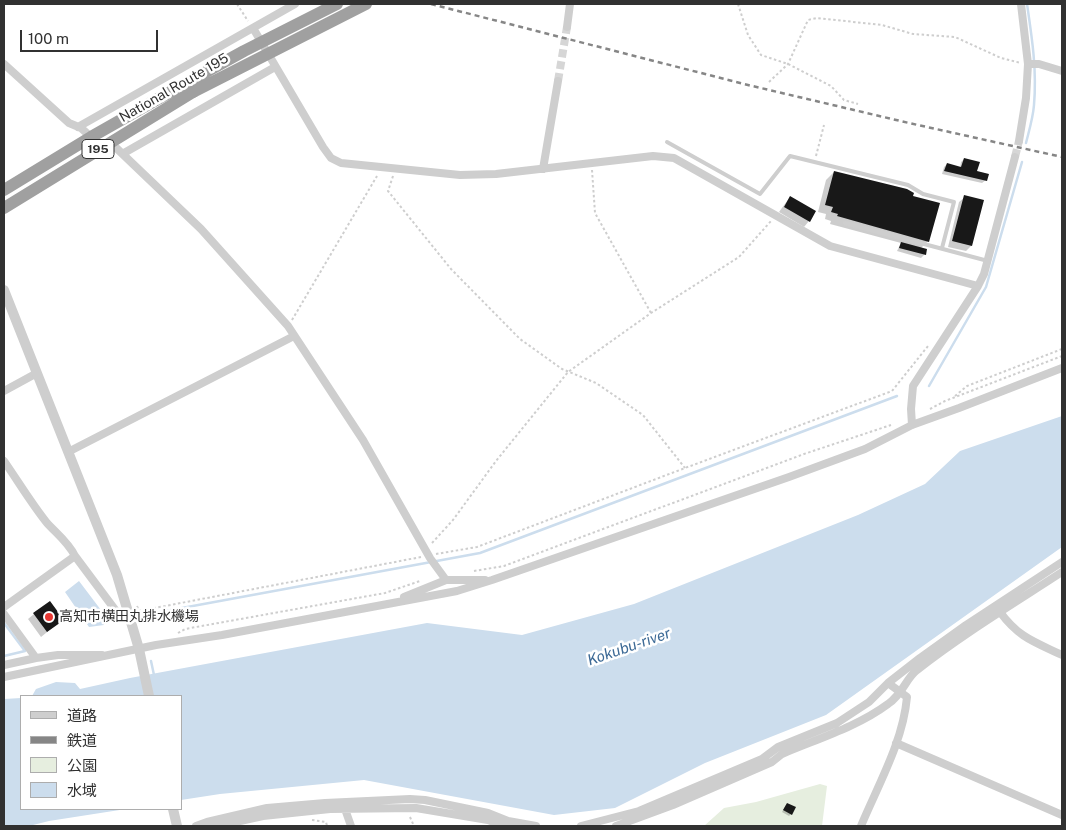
<!DOCTYPE html>
<html>
<head>
<meta charset="utf-8">
<style>
  body { margin:0 }
  #map { position:relative; width:1066px; height:830px; overflow:hidden; background:#fff; font-family:"Public Sans","Noto Sans JP",sans-serif }
  canvas { display:block }
  .frame { position:absolute; inset:0; border:5px solid #313131; pointer-events:none }
  .legend { position:absolute; left:20px; top:695px; width:162px; height:115px; box-sizing:border-box; background:#fff; border:1px solid #adadad; margin:0; padding:6px 9px; list-style:none; font-size:15px; color:#313131 }
  .legend li { display:flex; align-items:center; gap:10px; height:25px }
  .legend b { width:25px; border:1px solid #adadad }
  .scale { position:absolute; left:20px; top:30px; width:138px; height:22px; box-sizing:border-box; border:2px solid #313131; border-top:0; padding-left:6px; font-size:15px; line-height:18px; white-space:nowrap; color:#313131; -webkit-text-stroke:4px #fff; paint-order:stroke }
</style>
</head>
<body>
<div id="map">
<canvas width="1066" height="830"></canvas>
<div class="frame"></div>
<ul class="legend">
<li><b style="height:6px;background:#cecece"></b>道路</li>
<li><b style="height:6px;background:#868686"></b>鉄道</li>
<li><b style="height:14px;background:#e6eedf"></b>公園</li>
<li><b style="height:14px;background:#ccdded"></b>水域</li>
</ul>
<div class="scale">100 m</div>
</div>
<script>
const ctx = document.querySelector('canvas').getContext('2d');
ctx.lineJoin = 'round';
function fillPath(path, color) {
  ctx.fillStyle = color;
  ctx.fill(path, 'evenodd');
}
function trace(path, color, width, dash) {
  ctx.strokeStyle = color;
  ctx.lineWidth = width;
  ctx.lineCap = dash ? 'butt' : 'round';
  ctx.setLineDash(dash || []);
  ctx.stroke(path);
}
function label(font, color, halo, rows, align = 'center') {
  ctx.font = font + ' "Public Sans","Noto Sans JP",sans-serif';
  ctx.lineWidth = 5;
  ctx.setLineDash([]);
  ctx.textBaseline = 'middle';
  ctx.strokeStyle = halo;
  ctx.fillStyle = color;
  for (const [text, x, y, turn = 0] of rows) {
    ctx.save();
    ctx.translate(x, y);
    ctx.rotate((+turn || 0) * Math.PI / 180);
    ctx.textAlign = isNaN(turn) ? turn : align;
    if (halo) ctx.strokeText(text, 0, 0);
    ctx.fillText(text, 0, 0);
    ctx.restore();
  }
}
const green = new Path2D(`
  M820,784L827,786L822,826H704L724,808L756,802Z`);
const water = new Path2D(`
  M1062,416V547L826,715L705,763L615,808L554,815L364,780L220,794L181,800V696H32L36,689L56,682L75,683L80,689L130,678L427,623L522,635L634,604L858,515L925,484L960,451Z
  M79,581L104,614V625L89,627L65,592Z
  M21,698V809H126L49,821L29,826H4V699Z`);
const shadow = new Path2D(`
  M964,159L976,172L986,180L982,183L942,174L944,167L947,164L960,168L961,162Z
  M834,172L911,197L928,241L921,248L925,254L921,258L897,251L901,243L830,224L831,221L825,219L826,214L818,212L826,180Z
  M790,197L809,221L804,227L779,212Z
  M965,197L971,246L966,251L948,247L959,202Z
  M34,614L62,620L41,637L28,619Z
  M786,805L791,814L789,816L782,812Z`);
const stream = new Path2D(`
  M1026,143C1029,131 1033,118 1034,105C1037,70 1032,38 1027,4
  M929,386L986,287L1022,162
  M144,615L480,553L897,396
  M4,623L25,651L4,656
  M151,661L154,675`);
const building = new Path2D(`
  M964,158L980,162L977,171L989,174L987,181L944,171L947,163L961,167Z
  M834,171L907,189L914,193L913,196L940,203L929,242L837,216L838,214L831,212L833,207L825,205Z
  M964,195L984,200L972,246L952,241Z
  M790,196L816,211L810,222L784,207Z
  M901,242L927,249L926,255L899,248Z
  M50,601L64,620L47,632L33,613Z
  M787,803L796,807L792,815L783,810Z`);
const minorTunnel = new Path2D(`
  M558,81L567,27
  M1015,157L1019,141`);
const path = new Path2D(`
  M237,4L248,21
  M738,4L748,35L761,55L788,64L831,86L844,100L858,104
  M769,82L788,64L808,20L817,18L882,25L913,34L955,37L1001,58L1021,63
  M816,156L824,125
  M592,170L595,213L651,313
  M393,176L388,191L451,269L520,339L562,369L596,383L643,415L685,468
  M292,320L377,176
  M955,396L967,386L1062,349
  M930,409L945,401L1062,356
  M432,543L453,520L496,461L568,372L651,313L739,257L771,221
  M436,554L477,547L685,468L892,391L928,346
  M474,571L504,566L804,454L891,425
  M137,606L139,611L421,557
  M178,633L185,629L385,593L420,581
  M410,817L414,826
  M312,820L326,822L327,826`);
const service = new Path2D(`
  M667,142L760,194L790,156L908,185L923,194L954,202L942,248
  M845,223L988,261`);
const minor = new Path2D(`
  M567,27L570,4
  M253,28L323,147L331,158L341,163L460,175L496,174L653,156L674,158L830,246L978,286
  M4,64L69,123L81,128L91,137
  M1028,64H1039L1062,71
  M78,127L295,4
  M1019,141L1026,98L1028,64L1021,4
  M110,142L201,229L288,326L363,440L430,558L446,580L404,597
  M124,153L275,67
  M543,169L558,81
  M4,391L37,373
  M912,425L911,409L913,386L978,286L984,274L1015,157
  M68,452L294,336
  M4,461C18,481 31,503 47,523C57,534 68,542 75,556
  M446,580H485
  M4,607L75,556L119,615L132,623
  M1000,612C1019,638 1035,642 1062,655
  M4,614L36,658L4,665
  M36,658L58,655H102
  M4,677L156,645L222,635L457,591L492,580L789,477L865,449L912,425L959,408L1062,368
  M896,743L1062,815
  M345,809L351,826
  M196,826L207,822L267,808L325,803L410,799L425,800L488,813L508,821L536,826
  M217,826L263,816L330,809L416,808L488,820L504,826
  M581,826L639,811L762,759L778,747L837,723L869,702L888,683L920,658L966,625L1062,562
  M616,826L673,805L772,762L782,754C817,739 857,727 888,704C903,694 906,678 917,670C963,634 1013,604 1062,572
  M861,826C878,785 903,742 907,697L888,683`);
const tertiary = new Path2D(`
  M4,290L117,575L139,649L149,696
  M173,809L177,826`);
const trunk = new Path2D(`
  M4,190L91,137L186,83
  M4,208L193,92`);
const rail = new Path2D(`
  M431,4L748,85L909,123L1062,157`);
const trunkBridge = new Path2D(`
  M186,83L244,51L337,4
  M193,92L366,4`);
const markers = [
  [49,617,5,"#e83833"]
];
const shields = [
  [98,149,32]
];
const shieldNames = [
  ["195",98,149]
];
const streetNames = [
  ["National Route 195",174,88,-30]
];
const poiNames = [
  ["高知市横田丸排水機場",59,617]
];
const waterNames = [
  ["Kokubu-river",629,647,-19]
];
fillPath(green, '#e6eedf');
fillPath(water, '#ccdded');
fillPath(shadow, '#0003');
trace(stream, '#ccdded', 2.5);
fillPath(building, '#181818');
trace(minorTunnel, '#d6d6d6', 8, [8, 4]);
trace(path, '#cecece', 2, [2.5, 2.5]);
trace(service, '#cecece', 4);
trace(minor, '#cecece', 8);
trace(tertiary, '#cecece', 10);
trace(trunk, '#a0a0a0', 12);
trace(rail, '#868686', 2.5, [5, 4]);
trace(trunkBridge, '#a0a0a0', 12);
for (const [x, y, r, color] of markers) {
  const dot = new Path2D();
  dot.arc(x, y, r, 0, 2 * Math.PI);
  ctx.fillStyle = color;
  ctx.fill(dot);
  trace(dot, '#fff', 2);
}
for (const [x, y, w] of shields) {
  const box = new Path2D();
  box.roundRect(x - w / 2, y - 9.5, w, 19, 4);
  ctx.fillStyle = '#fff';
  ctx.fill(box);
  trace(box, '#313131', 1);
}
label('bold 12px', '#313131', null, shieldNames);
label('14px', '#313131', '#fff', streetNames);
label('14px', '#313131', '#fff', poiNames, 'left');
label('italic 15px', '#3d6a96', '#fff', waterNames);
</script>
</body>
</html>
